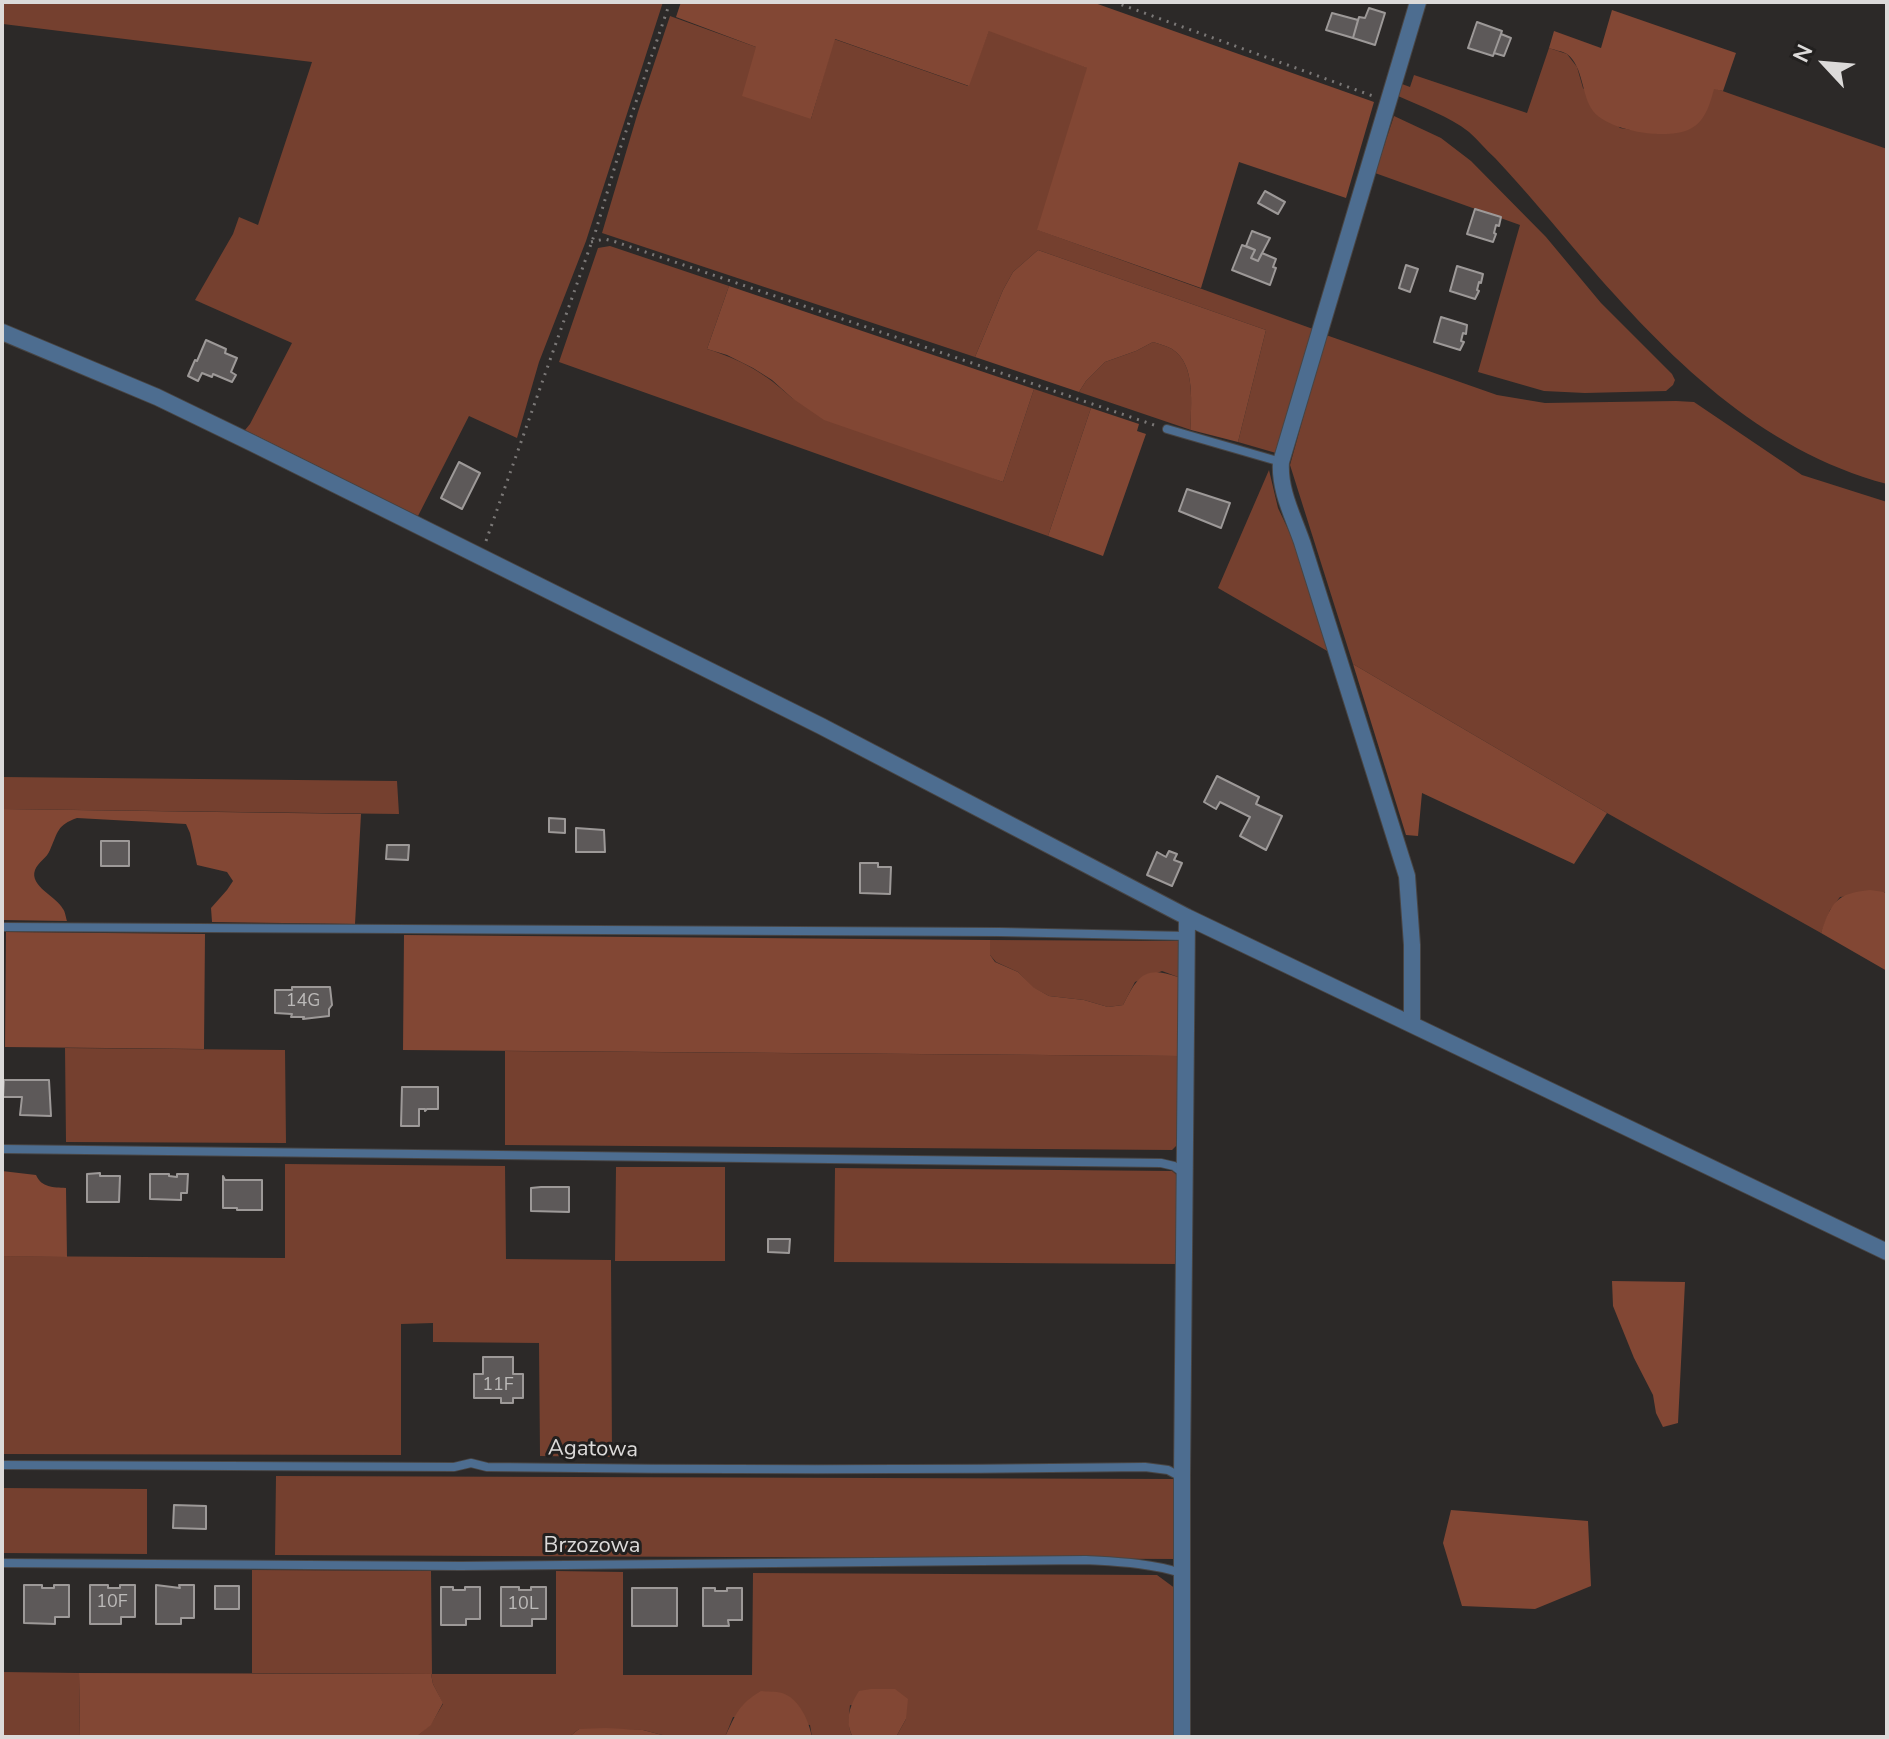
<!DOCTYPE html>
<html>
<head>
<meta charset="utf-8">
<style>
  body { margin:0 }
  #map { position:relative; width:1889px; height:1739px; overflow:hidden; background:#2c2928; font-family:"Nunito Sans",sans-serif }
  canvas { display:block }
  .frame { position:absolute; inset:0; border:4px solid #dcdad9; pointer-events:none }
  .north { position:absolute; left:1785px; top:24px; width:80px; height:80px; -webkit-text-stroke:6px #22201f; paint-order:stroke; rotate:296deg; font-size:22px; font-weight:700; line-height:32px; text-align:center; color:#dcdad9 }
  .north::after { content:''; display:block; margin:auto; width:28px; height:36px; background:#dcdad9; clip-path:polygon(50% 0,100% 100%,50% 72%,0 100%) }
</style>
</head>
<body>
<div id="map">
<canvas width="1889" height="1739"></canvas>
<div class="frame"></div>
<div class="north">N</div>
</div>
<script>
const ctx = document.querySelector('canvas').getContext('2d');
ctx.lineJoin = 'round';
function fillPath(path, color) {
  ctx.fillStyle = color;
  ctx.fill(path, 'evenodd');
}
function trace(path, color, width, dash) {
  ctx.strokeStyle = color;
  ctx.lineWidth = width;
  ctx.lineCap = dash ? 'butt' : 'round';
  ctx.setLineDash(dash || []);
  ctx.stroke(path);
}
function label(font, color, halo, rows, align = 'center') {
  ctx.font = font + ' "Nunito Sans",sans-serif';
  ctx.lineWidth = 6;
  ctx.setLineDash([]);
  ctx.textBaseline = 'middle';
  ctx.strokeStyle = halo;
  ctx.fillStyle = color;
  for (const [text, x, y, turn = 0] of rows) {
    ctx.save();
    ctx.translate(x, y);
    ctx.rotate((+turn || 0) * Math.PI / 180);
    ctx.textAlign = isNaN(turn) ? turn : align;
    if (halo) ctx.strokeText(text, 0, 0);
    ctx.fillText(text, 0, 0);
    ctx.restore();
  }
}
const green = new Path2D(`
  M2,2H663L586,241L539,362L517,438L469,416L418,516L245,430L250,424L292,343L195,300L233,234L239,217L258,225L312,62L3,24Z
  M670,16L756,47L811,119L834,39L968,86L989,30L1088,68L1038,230L1313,329L1276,453L1238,442L1266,330L1038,250L1013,272L1003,290L975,357L602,233L638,112Z
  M1549,48L1567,54L1577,67L1583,88L1620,128L1660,134L1714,88L1887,149V484C1759,450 1667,356 1583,259C1554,225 1526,191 1495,158C1486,150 1478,140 1469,132C1449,116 1422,107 1398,96L1402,84L1410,87L1414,75L1527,113Z
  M1394,116L1441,138L1471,161L1546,237L1601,303L1672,374L1675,380L1673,385L1666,391L1585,393L1544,391L1478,372L1520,225L1375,173Z
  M610,246L729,286L707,349C742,360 765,373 792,398L1003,482L1034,389L1091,408L1048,536L559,362L598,248Z
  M1326,335L1497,395L1545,403L1676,401L1694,402L1802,475L1887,502V895L1884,892L1840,897L1830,910L1821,933L1607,813L1353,664L1290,465Z
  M1153,342C1159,344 1167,346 1172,349C1197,365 1190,405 1191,430L1079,392L1086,381L1105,362L1136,351Z
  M1269,470L1278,508L1297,548L1329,652L1218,588Z
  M2,777L397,781L399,814L2,809Z
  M990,940L1178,941V977L1162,971L1135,982L1123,1005L1108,1007L1084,1000L1049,996L1032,987L1018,972L996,962L990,955Z
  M65,1048L285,1050L286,1143L66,1142Z
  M505,1051L1178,1056V1144L1172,1150L505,1145Z
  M285,1164L505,1166L506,1259L611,1260L612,1457L540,1456L539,1343L433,1342V1323L401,1324V1455L2,1454V1256L285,1258Z
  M616,1167H725V1261H615Z
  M835,1168L1172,1171L1178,1176L1177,1264L834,1262Z
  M276,1476L1175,1479V1559L275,1555Z
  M2,1488L147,1489V1554L2,1553Z
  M252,1570L431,1571L432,1674H556V1571L623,1572V1675H752L753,1573L1157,1575L1176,1589L1175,1737H896L906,1719L850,1705C849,1715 847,1728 853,1737H812L810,1725L733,1717L725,1737H670L643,1730L579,1729L569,1737H416L431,1724L443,1704L433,1684L431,1674L252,1673Z
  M2,1672L79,1673L80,1737H2Z`);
const forest = new Path2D(`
  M681,2H1092L1374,102L1346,198L1239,162L1201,288L1037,230L1087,68L989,31L969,86L835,39L811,119L742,96L756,47L676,17Z
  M1612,10L1736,53L1723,91L1714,89C1710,104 1705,123 1688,130C1665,140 1609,131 1593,111C1581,95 1584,67 1567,54C1562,51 1554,50 1549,48L1554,31L1601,48Z
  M1038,250L1266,330L1238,442L1191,430C1190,405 1197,365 1172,349C1167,346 1159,344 1153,342L1136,351L1105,362L1086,381L1079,392L975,357L1003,290L1013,272Z
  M729,286L1034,389L1003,482L824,420L792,398L772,380L753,368L727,355L707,349Z
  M1091,408L1139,424L1137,431L1146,434L1103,556L1048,536Z
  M1353,664L1607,813L1574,864L1422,793L1418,836L1406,835Z
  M2,809L361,814L355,924L212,922L211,908L227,890L233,881L227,872L197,865L190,833L186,824L77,818C57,825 58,832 50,850C47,858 38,862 35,870C29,886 57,897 63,909C65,911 66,918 67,921L2,920Z
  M1870,890L1884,892L1887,895V971L1821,933C1831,902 1837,893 1870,890Z
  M6,932L205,934L204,1049L5,1047Z
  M404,935L990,940V955L995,962L1018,972L1033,987L1049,996L1084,1000L1108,1007L1123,1005C1138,976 1144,965 1178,977V1056L403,1050Z
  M2,1171L36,1175C42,1188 53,1187 66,1188L67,1257L2,1256Z
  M1612,1281L1685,1282L1678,1423L1663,1427L1656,1413L1653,1395L1634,1358L1613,1306Z
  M1451,1510L1588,1521L1591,1586L1535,1609L1462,1606L1443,1543Z
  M79,1673L431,1674L433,1684L443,1703L431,1725L416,1737H80Z
  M871,1689H895L908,1699L906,1719L896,1737H853C844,1721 850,1705 859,1691Z
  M761,1691C767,1692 776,1691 782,1693C799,1698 809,1721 812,1737H725C736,1714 738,1705 761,1691Z
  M606,1728L643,1730L670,1737H569L579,1729Z`);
const building = new Path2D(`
  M1369,8L1385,13L1375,45L1353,38L1359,17L1365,18Z
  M1332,13L1358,20L1353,38L1326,30Z
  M1477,22L1502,31L1493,56L1468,48Z
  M1501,34L1511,38L1504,56L1494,53Z
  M1265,191L1285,202L1278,214L1258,203Z
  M1475,209L1501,217L1499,226L1496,225L1494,233L1496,234L1493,242L1467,234Z
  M1252,231L1270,238L1258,261L1251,258L1255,250L1246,246Z
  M1242,245L1255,250L1251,258L1258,261L1262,253L1276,259L1273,267L1276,268L1270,285L1232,270Z
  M1406,265L1418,269L1410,292L1399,288Z
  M1457,266L1483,274L1481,283L1479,282L1477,290L1479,291L1475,299L1450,291Z
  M1441,317L1467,325L1466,334L1463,333L1461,341L1464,342L1460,350L1434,342Z
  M206,340L226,349L225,353L237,358L231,372L236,375L232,382L213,374L212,377L202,373L198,381L188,376L195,360L197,361Z
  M459,462L480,473L462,509L441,498Z
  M1187,489L1230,503L1221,528L1179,511Z
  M1217,776L1259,797L1256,804L1282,816L1266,850L1240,836L1250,817L1220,802L1216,809L1204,802Z
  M549,818L565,819V833L549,832Z
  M576,828L604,830L605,852H576Z
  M101,841H129V866H101Z
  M387,845H409L408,860L386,859Z
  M1169,851L1177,854L1174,860L1182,863L1172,886L1147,875L1157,852L1166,857Z
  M860,863H878V867H891L890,894L860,893Z
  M292,987H330L332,1005L329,1009V1016L303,1019L304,1017H291L292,1014L275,1013V990H292Z
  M4,1080H49L51,1116L20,1115L22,1097H3Z
  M402,1087H438V1109H427L425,1111V1109H419V1126H401Z
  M100,1173V1176H120L119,1202H87V1174Z
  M150,1174H169V1176L177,1177V1174H188L187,1193H181V1200L150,1199Z
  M223,1176L225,1180H262V1210H237V1208H223Z
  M541,1187H569V1212L531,1211V1188Z
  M768,1239H790L789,1253L768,1252Z
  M483,1357H513V1374H523V1398H513V1403H501V1398H474V1374H483Z
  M174,1505L206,1506V1529L173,1528Z
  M24,1585H42V1588H54V1585H69V1617H55V1624L24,1623Z
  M90,1585H108V1588H120V1585H135V1617H121V1624H90Z
  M156,1585L180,1588L179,1585H194V1618H181V1624H156Z
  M215,1586H239V1609H215Z
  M441,1587H453V1590H465V1587H480V1619H466V1625H441Z
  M501,1587H519V1590H531V1587H546V1619H532V1626H501Z
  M632,1588H677V1626H632Z
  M703,1588H715V1591H727V1588H742V1620H728L729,1626H703Z`);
const path = new Path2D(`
  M1114,2L1373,96
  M591,242L605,239L616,242L1157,426
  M486,541L596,230L621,146L670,2`);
const lane = new Path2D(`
  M1167,429L1281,462
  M2,927L1000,932L1186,936
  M2,1149L1161,1163L1174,1166L1183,1173
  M2,1465L454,1467L471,1463L487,1467C707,1470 926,1470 1145,1467L1168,1470L1181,1477
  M2,1563L461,1566L1086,1560C1118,1562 1150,1563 1181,1573`);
const street = new Path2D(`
  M2,332L157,397L252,443L821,726L1187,917L1887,1252
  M1412,1024V945L1407,876L1302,542C1293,516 1279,490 1281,462L1418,2
  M1182,1737V1477L1187,917`);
const numberNames = [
  ["14G",303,1002],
  ["11F",498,1386],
  ["10F",112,1603],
  ["10L",523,1605]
];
const streetNames = [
  ["Agatowa",593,1450,1],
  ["Brzozowa",592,1547]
];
fillPath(green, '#75402f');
fillPath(forest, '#824734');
fillPath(building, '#5d5959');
trace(building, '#9d9998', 2);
trace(lane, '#484544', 10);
trace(street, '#484544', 18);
trace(path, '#7b7877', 3, [2, 6]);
trace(lane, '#4d6d90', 8);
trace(street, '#4d6d90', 16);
label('18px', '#bcbab9', null, numberNames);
label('22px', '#dcdad9', '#22201f', streetNames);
</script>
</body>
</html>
